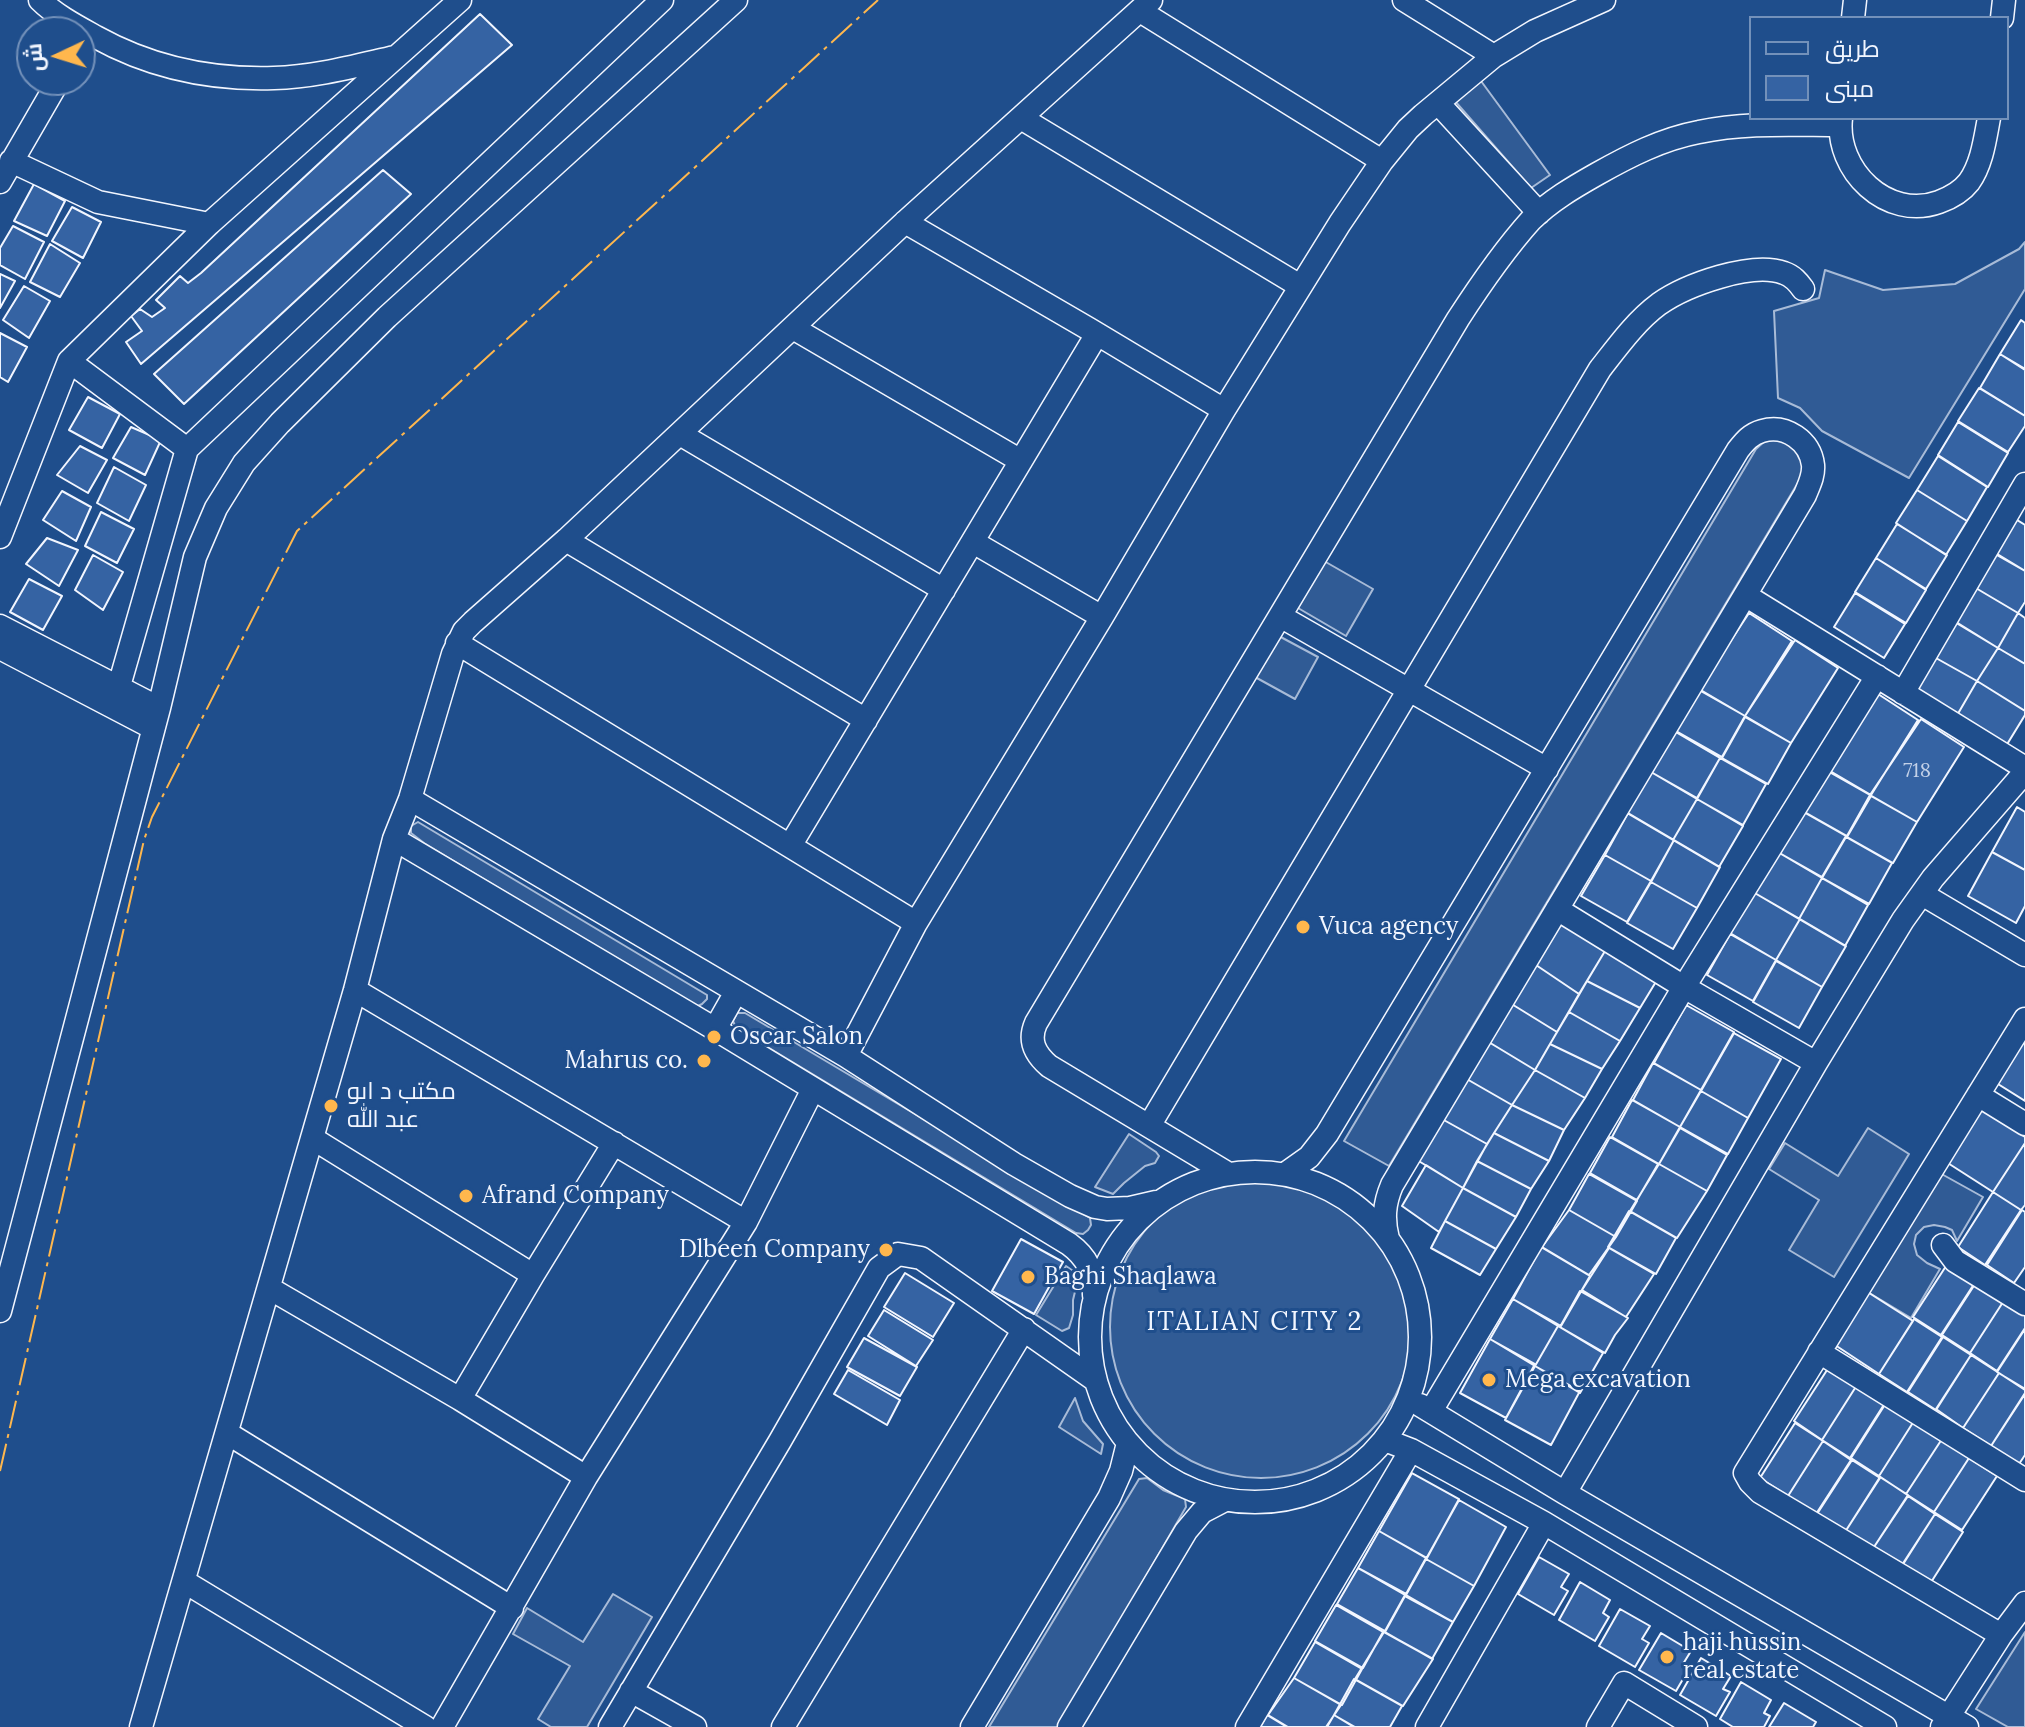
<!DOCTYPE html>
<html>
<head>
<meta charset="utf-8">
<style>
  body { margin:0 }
  #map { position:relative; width:2025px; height:1727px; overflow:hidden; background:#1f4e8c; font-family:Lora,Cairo,serif }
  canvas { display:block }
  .legend { position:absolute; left:1749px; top:16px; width:260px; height:104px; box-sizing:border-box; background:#1f4e8c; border:2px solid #7391ba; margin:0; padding:10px 14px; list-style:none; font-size:24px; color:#f2f6ff }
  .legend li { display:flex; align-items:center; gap:16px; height:40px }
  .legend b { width:40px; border:2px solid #7391ba }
  .north { position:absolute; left:16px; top:16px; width:80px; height:80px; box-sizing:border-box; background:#1f4e8c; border:2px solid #7391ba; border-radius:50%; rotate:266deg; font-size:22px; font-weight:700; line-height:32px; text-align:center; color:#f2f6ff }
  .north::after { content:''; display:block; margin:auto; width:28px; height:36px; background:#ffb74d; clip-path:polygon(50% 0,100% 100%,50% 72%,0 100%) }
</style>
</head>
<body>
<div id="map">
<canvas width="2025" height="1727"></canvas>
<ul class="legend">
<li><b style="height:10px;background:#1f4e8c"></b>طريق</li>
<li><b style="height:22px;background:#3563a3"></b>مبنى</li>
</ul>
<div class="north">ش</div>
</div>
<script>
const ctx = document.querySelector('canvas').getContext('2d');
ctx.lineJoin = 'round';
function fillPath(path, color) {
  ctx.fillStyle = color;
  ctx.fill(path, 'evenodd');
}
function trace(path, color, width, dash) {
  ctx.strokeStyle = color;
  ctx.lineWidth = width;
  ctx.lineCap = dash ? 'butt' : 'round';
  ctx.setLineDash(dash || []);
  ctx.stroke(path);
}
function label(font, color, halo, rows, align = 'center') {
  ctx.font = font + ' Lora,Cairo,serif';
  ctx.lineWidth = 6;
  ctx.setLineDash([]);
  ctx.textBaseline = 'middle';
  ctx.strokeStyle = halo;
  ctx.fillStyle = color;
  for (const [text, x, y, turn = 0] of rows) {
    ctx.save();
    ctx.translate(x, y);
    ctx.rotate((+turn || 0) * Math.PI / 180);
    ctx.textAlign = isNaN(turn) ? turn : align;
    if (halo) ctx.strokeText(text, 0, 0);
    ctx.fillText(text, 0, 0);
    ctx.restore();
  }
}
const built = new Path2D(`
  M1481,81L1550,175L1531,188L1454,100Z
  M2025,242V289L1909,478L1822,431L1800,408L1778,398L1774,311L1819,298L1825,270L1883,290L1955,284L2019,249Z
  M1780,439L1795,444L1805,471L1389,1166L1344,1141L1756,449L1766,440Z
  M1324,561L1373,589L1346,636L1298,608Z
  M1277,635L1318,657L1295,699L1255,677Z
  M418,822L707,995V999L702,1004L696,1007L424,843L411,833V826Z
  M737,1013H745L1090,1218L1091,1225L1088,1230L1083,1234L1076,1233L736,1028L733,1021Z
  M1868,1128L1909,1154L1834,1277L1789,1250L1819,1200L1769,1169L1785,1143L1838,1176Z
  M1129,1134L1156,1152L1159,1156L1155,1163L1145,1166L1124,1183L1113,1194L1095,1187Z
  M1938,1172L1983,1197L1957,1241L1952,1230L1945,1227L1934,1225L1924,1227L1916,1235L1914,1244L1917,1255L1927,1263L1940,1269L1911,1318L1866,1291Z
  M1110 1327a151 151 0 1 1 302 0a151 151 0 1 1-302 0Z
  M1066,1266L1079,1275L1073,1300V1315L1069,1328L1062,1331L1036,1315Z
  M1075,1398L1083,1421L1103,1444L1101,1454L1059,1427Z
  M1147,1478L1163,1490L1185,1499L1186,1507L1059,1727H989L1139,1479Z
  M613,1594L652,1617L587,1727H551L538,1719L570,1666L513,1634L527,1608L583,1642Z
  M2025,1632V1727H2008L1976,1709Z`);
const building = new Path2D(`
  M480,14L512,45L141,364L126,342L142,331L131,316L140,309L152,317L165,308L156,300L180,276L188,283L201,273Z
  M383,170L411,194L184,404L154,374Z
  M34,184L65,201L47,236L14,221Z
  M72,207L101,222L83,258L52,241Z
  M13,226L44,242L25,279L0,265V248Z
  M50,244L80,263L60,297L30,282Z
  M0,274L15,281L0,308Z
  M24,286L50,301L29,338L3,320Z
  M2021,320L2025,323V369L2000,354Z
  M0,333L27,347L8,382L0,377Z
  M2000,354L2025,370V416L1980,388Z
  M1979,388L2025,416V426L2008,452L1958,421Z
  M88,397L120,414L102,448L69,430Z
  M1958,422L2008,453L1988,487L1938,455Z
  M131,427L161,440L145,475L113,458Z
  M80,446L107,460L88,493L57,475Z
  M1938,456L1987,487L1967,521L1917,490Z
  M114,467L146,485L129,521L97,503Z
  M1917,490L1967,521L1946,555L1896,523Z
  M62,491L91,507L76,541L43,520Z
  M101,512L134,529L117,563L85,546Z
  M2009,515L2025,525V571L1989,549Z
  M1897,524L1947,555L1926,589L1876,558Z
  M47,538L78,550L59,586L26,564Z
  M1988,550L2025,571V602L2018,613L1969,584Z
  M93,555L123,572L103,610L75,590Z
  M1876,558L1926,590L1906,623L1855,592Z
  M29,579L62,596L43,630L10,612Z
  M1969,584L2018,613L1998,648L1948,617Z
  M1855,593L1905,624L1884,658L1834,627Z
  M1749,613L1792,641L1745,716L1699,689Z
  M2018,613L2025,618V664L1998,648Z
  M1948,618L1998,648L1977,681L1927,653Z
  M1795,640L1838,668L1791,743L1745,716Z
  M1998,648L2025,664V711L1977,681Z
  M1927,653L1977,681L1956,717L1908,686Z
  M1977,681L2025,711V715L2006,746L1956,717Z
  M1699,690L1745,716L1722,757L1676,731Z
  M1875,692L1918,720L1871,795L1825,768Z
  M1745,717L1791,743L1768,784L1722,758Z
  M1921,719L1964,747L1917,822L1870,795Z
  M1674,731L1720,758L1697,798L1651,772Z
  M1720,758L1766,784L1743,825L1697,799Z
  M1824,769L1870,795L1847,836L1801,810Z
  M1651,772L1697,799L1673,840L1627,813Z
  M1871,796L1917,822L1893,863L1847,837Z
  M1697,799L1743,826L1719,867L1673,840Z
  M2017,807L2025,812V870L1992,852Z
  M1800,810L1846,836L1822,877L1776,851Z
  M1628,813L1674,840L1651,881L1605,855Z
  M1846,837L1892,863L1869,904L1822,878Z
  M1674,840L1720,867L1697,908L1651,882Z
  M1776,851L1822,878L1799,919L1753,892Z
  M1992,852L2025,870V906L2016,923L1968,896Z
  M1605,855L1651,881L1627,922L1581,896Z
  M1822,878L1868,905L1845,946L1799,919Z
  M1651,882L1697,908L1673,949L1627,923Z
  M1753,892L1800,919L1776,960L1730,933Z
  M1800,919L1846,946L1822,987L1776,960Z
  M1557,921L1605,951L1579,994L1533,963Z
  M1730,934L1776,960L1753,1001L1707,975Z
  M1605,951L1657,980L1640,1008L1587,981Z
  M1776,961L1822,987L1799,1028L1753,1002Z
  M1533,963L1579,994L1557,1032L1510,1003Z
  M1587,981L1640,1008L1620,1041L1569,1012Z
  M1510,1003L1557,1032L1535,1070L1487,1041Z
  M1686,1005L1734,1032L1701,1090L1654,1063Z
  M1569,1012L1620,1041L1602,1069L1550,1044Z
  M1734,1033L1781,1059L1748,1118L1701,1091Z
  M2017,1037L2025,1042V1101L1990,1079Z
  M1487,1041L1535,1070L1512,1105L1465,1078Z
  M1550,1044L1602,1069L1585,1098L1535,1070Z
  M1653,1063L1701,1090L1680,1127L1633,1100Z
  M1535,1070L1585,1098L1564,1130L1512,1105Z
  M1465,1078L1512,1105L1487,1144L1442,1119Z
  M1701,1091L1748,1118L1728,1154L1680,1127Z
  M1632,1100L1680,1127L1659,1164L1612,1137Z
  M1975,1104L2025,1137V1143L1993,1192L1940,1158Z
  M1512,1105L1564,1130L1549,1161L1494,1133Z
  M1442,1119L1487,1144L1463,1188L1417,1160Z
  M1680,1128L1727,1155L1707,1191L1659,1164Z
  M1494,1133L1549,1161L1531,1189L1477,1161Z
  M1610,1137L1658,1164L1637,1200L1590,1173Z
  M2025,1143V1205L2021,1210L1993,1192Z
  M1477,1161L1531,1189L1516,1217L1463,1188Z
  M1659,1164L1707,1191L1677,1238L1630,1211Z
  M1426,1165L1463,1188L1439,1232L1402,1206Z
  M1589,1174L1637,1201L1616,1237L1569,1210Z
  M1463,1188L1516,1217L1496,1249L1445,1221Z
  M1993,1192L2021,1210L1985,1265L1958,1247Z
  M1569,1210L1616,1237L1589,1275L1542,1247Z
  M2022,1210L2025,1212V1267L2014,1283L1987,1265Z
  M1629,1211L1676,1238L1656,1274L1608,1247Z
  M1445,1221L1496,1249L1480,1275L1431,1248Z
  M1021,1239L1063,1262L1034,1314L992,1291Z
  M1541,1247L1590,1276L1561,1326L1513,1299Z
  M1609,1248L1654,1274L1626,1317L1582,1290Z
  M1948,1263L1976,1281L1941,1335L1913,1317Z
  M905,1273L954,1303L933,1337L884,1307Z
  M1977,1281L2005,1299L1970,1353L1942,1335Z
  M1580,1291L1628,1318L1615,1335L1605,1353L1560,1327Z
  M1866,1291L1913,1321L1879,1374L1832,1343Z
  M1513,1299L1558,1326L1535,1366L1490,1339Z
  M2005,1299L2025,1312V1328L1997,1371L1970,1353Z
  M884,1310L933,1340L916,1366L868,1336Z
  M1914,1319L1942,1337L1907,1392L1879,1374Z
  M1558,1326L1603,1353L1580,1393L1535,1366Z
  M2025,1329V1389L1997,1372Z
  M1943,1337L1971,1355L1936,1410L1908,1392Z
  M864,1338L917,1367L900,1396L847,1367Z
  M1490,1339L1535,1364L1506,1418L1460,1393Z
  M1971,1355L1999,1373L1963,1428L1936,1409Z
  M1535,1366L1580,1391L1551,1445L1505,1420Z
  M1829,1367L1857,1385L1822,1440L1794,1421Z
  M848,1370L900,1400L887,1425L834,1394Z
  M1999,1373L2025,1390V1393L1991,1446L1963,1428Z
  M1857,1385L1885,1403L1850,1458L1822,1440Z
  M2025,1394V1455L2019,1464L1991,1446Z
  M1886,1403L1914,1421L1879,1476L1851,1458Z
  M1914,1421L1942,1439L1906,1494L1879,1476Z
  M1795,1423L1823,1441L1788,1496L1760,1478Z
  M1942,1439L1969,1458L1934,1512L1906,1494Z
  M1823,1441L1851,1460L1816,1514L1788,1496Z
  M1969,1458L1997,1476L1962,1530L1934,1512Z
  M1852,1460L1880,1478L1845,1532L1817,1514Z
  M1412,1473L1459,1499L1427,1558L1379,1531Z
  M1880,1477L1908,1495L1872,1550L1845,1532Z
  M1908,1496L1935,1514L1900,1568L1872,1550Z
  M1459,1500L1506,1527L1474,1586L1426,1559Z
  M1935,1514L1963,1532L1928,1587L1900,1569Z
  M1379,1531L1426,1558L1406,1594L1358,1568Z
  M1539,1557L1569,1574L1561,1587L1568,1591L1554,1615L1518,1594Z
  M1426,1559L1474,1586L1453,1622L1406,1595Z
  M1358,1568L1405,1595L1385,1631L1337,1604Z
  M1580,1582L1610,1600L1603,1613L1609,1617L1595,1641L1559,1620Z
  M1405,1596L1453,1622L1432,1659L1385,1632Z
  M1336,1605L1383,1632L1363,1668L1315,1641Z
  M1620,1609L1650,1626L1642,1639L1649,1643L1635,1667L1599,1646Z
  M1384,1632L1433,1659L1403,1706L1355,1679Z
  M1661,1633L1691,1651L1683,1664L1690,1667L1676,1691L1639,1670Z
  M1315,1642L1362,1669L1342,1705L1294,1678Z
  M1701,1658L1731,1676L1723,1689L1730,1692L1716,1716L1680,1695Z
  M1294,1678L1341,1705L1326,1727H1288L1268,1715Z
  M1354,1679L1402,1706L1390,1727H1355L1334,1715Z
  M1741,1682L1771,1700L1764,1713L1770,1716L1764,1727H1733L1720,1719Z
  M1784,1703L1816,1722L1813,1727H1769Z
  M1267,1715L1287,1727H1260Z
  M1334,1715L1354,1727H1327Z`);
const minor = new Path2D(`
  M40,0C55,15 78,27 96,37C150,67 212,80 274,78C315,77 355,66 395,57
  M1404,0L1494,56
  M1140,11L1382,161
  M1853,18L1855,0
  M2002,18L2004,0
  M1438,103L1539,213
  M1021,118L1300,286
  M1841,118C1835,170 1887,221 1939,202C1950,198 1962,191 1969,182C1982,164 1985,139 1989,118
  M11,161L98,202L209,224
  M0,182L59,80
  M905,222L1089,329L1224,410
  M793,328L1021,461
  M69,361L187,449
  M680,434L944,590
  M0,537L69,361L209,224L460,0
  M566,540L866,720
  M973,542L1102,617
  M1745,595L2025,768
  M1280,616L1547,769
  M0,626L159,708
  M457,643L916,923
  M0,648L153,728
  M1903,693L2025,484
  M113,707L187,449L662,0
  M410,799L846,1056L1014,1164L1070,1196L1095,1207L1107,1209L1130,1208L1156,1202
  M394,839L715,1029L1069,1244C1087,1257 1094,1272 1094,1295
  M790,846L1097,334
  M1922,894L2025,955
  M1557,909L1684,987L1816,1063
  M355,990L746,1222
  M715,1029L736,992
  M846,1056L916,923L1102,617L1224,410L1340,223L1382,161L1408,129L1423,115L1494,56L1535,31L1604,0
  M1978,1095L2025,1124
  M1149,1126L1600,369C1618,346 1636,321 1659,304C1686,285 1752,261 1784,273C1793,276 1798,282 1803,289
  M312,1138L533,1275
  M1090 1337a165 165 0 1 1 330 0a165 165 0 1 1-330 0Z
  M1227,1173L1049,1066C1035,1054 1028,1041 1036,1023L1458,319C1480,285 1504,250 1531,220C1550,201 1574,187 1597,174C1629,156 1662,139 1699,132C1745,122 1793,125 1840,125
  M1285,1174L1309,1157L1327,1134L1738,450C1745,441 1751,434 1762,431C1786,424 1810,441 1813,465C1814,476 1809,485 1805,495L1392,1185C1384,1204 1383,1219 1388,1239
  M1943,1245L1955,1261L2025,1304
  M269,1288L460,1399L586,1477
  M0,1311L159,708L195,557L216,508L244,463L280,423L387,317L736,0
  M1819,1352L2025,1480
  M460,1399L533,1275L614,1143
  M1420,1405L1565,1493L1967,1727
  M1431,1411L1684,987L1877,676
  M227,1433L512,1608
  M1385,1440L1411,1450L1544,1523L1885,1727
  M1565,1493L1816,1063L1903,920L1933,878L2025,772
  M185,1582L425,1727
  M2001,1635L1760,1492L1750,1482L1745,1473L2025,1019
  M631,1691L695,1727
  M141,1727L355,990L394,839L410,799L453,654L464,631L473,622L566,540L905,222L1151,0
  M442,1727L586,1477L746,1222L813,1089
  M610,1727L780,1441L879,1268L898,1254L921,1258L1095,1380
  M783,1727L1024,1329
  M972,1727L1109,1498L1121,1471L1128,1443
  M1069,1727L1186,1531L1202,1512L1225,1500
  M1247,1727L1411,1450
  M1427,1727L1544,1523
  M1598,1727L1624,1683L1696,1727
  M1942,1727L2001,1635L2025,1603`);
const power = new Path2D(`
  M0,1471L144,840L152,817L297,531L878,0`);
const markers = [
  [1303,927,8,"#ffb74d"],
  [714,1037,8,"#ffb74d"],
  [704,1061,8,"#ffb74d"],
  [331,1106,8,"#ffb74d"],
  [466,1196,8,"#ffb74d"],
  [886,1250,8,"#ffb74d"],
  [1028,1277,8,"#ffb74d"],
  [1489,1380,8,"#ffb74d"],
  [1667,1657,8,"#ffb74d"]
];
const numberNames = [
  ["718",1917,771]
];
const poiNames = [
  ["Vuca agency",1319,927],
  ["Oscar Salon",730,1037],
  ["Mahrus co.",688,1061,"right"],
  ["مكتب د ابو",347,1092],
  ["عبد الله",347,1120],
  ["Afrand Company",482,1196],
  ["Dlbeen Company",870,1250,"right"],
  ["Baghi Shaqlawa",1044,1277],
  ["Mega excavation",1505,1380],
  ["haji hussin",1683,1643],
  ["real estate",1683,1671]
];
const neighbourhoodNames = [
  ["ITALIAN CITY 2",1255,1323]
];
fillPath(built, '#305b95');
trace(built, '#a8bbd7', 2);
fillPath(building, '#3563a3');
trace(building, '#f2f6ff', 2);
trace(minor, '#f2f6ff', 25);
trace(minor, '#1f4e8c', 22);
trace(power, '#ffb74d', 2, [28, 6, 4, 6]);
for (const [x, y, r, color] of markers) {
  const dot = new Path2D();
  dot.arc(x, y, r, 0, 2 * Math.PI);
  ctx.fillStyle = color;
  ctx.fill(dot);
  trace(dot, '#1f4e8c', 3);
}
label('20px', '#c3d1e8', null, numberNames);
label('24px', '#f2f6ff', '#1f4e8c', poiNames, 'left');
ctx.letterSpacing = '2px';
label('26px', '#f2f6ff', '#1f4e8c', neighbourhoodNames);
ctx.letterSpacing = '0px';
</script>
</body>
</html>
